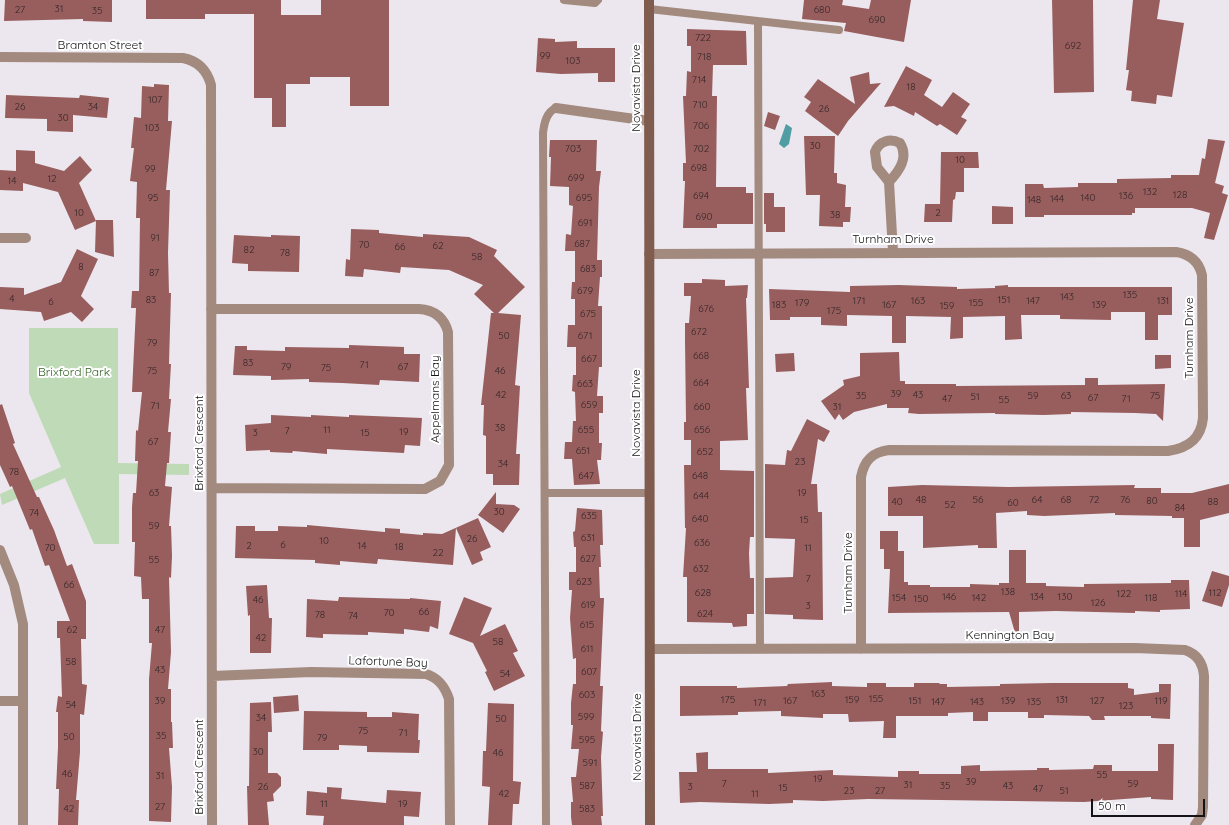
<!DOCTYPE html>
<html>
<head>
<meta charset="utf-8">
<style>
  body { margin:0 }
  #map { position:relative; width:1229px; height:825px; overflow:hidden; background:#ece7ee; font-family:Quicksand,sans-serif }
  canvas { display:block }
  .scale { position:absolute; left:1091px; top:799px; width:114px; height:18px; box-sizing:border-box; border:2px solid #141315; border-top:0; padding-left:5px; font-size:12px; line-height:14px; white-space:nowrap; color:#141315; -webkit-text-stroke:3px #fff; paint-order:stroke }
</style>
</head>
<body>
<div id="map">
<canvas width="1229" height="825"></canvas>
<div class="scale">50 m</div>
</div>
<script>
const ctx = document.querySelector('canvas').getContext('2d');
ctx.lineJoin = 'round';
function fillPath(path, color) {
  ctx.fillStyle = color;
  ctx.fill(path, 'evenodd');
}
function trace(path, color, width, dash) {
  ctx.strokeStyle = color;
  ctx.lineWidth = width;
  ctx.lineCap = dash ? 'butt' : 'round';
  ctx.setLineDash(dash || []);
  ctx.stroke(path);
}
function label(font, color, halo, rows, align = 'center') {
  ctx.font = font + ' Quicksand,sans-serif';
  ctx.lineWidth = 4;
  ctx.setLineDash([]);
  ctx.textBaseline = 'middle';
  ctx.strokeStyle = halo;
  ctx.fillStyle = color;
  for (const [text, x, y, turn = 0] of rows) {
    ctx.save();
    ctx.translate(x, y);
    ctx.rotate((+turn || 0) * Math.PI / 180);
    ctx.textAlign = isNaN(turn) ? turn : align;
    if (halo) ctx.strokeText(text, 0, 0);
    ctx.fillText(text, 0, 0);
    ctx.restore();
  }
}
const green = new Path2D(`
  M29,328H118V463L189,464V475L119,474V544H94L65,478L2,505L0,494L61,467L29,393Z`);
const water = new Path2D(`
  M786,124L792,128L789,144L784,148L779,144Z`);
const building = new Path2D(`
  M5,0H112V22L83,21V19L4,21Z
  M146,0H281V15H321V0H389V106H350V77H310V84H286V127H272V98H254V14H205V19H146Z
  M804,0H843L842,5L869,9L871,0H911L904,42L844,31L846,23L802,19Z
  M1052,0H1093L1094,92L1054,93Z
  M1133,0H1160L1157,19L1184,23L1172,97L1157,95L1156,104L1131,101L1132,91L1126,90L1129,70H1126Z
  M687,29L746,31L747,65H713L712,96H717L716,187H746V193H753V224H717V228H683L685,181H683V163H686L683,96H686L687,71L691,72V46H687Z
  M538,38L555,39V42L577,41V48H615V82H598V73L561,74L536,72Z
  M906,66L932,80L924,95L942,107L953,92L970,104L961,117L967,120L957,135L940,124L937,126L915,112L914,116L894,106L884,107Z
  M869,72L870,84L881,83L848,121L838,136L805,111L811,102L804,97L818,79L855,104L850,77Z
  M154,84L169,85L168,121H172L166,190H170L168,253L169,293H171L169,364H171L169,399H171L168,432H171L169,463H167L165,486L172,487L169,526H171L172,556L171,578L169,577L171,652L168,689H171V722H172L173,748H169L172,787L171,822L149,821V679L152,643H149V599H142L141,577L134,576L135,542H132V507L133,493H136L138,461H135L136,430L138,431L142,392H132L136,308H131L132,291H139L140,218H136L137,182L130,181L134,148H131L134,117L141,118L142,86L154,87Z
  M6,95L79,98L80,95L109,98L107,118L73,115V132L47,131V119L5,118Z
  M768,112L780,116L775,130L764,126Z
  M804,136H835L834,173H837V183L846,185L845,207H851L850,222H843V227L819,226L820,195H806Z
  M1208,139L1225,141L1215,183L1224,186L1222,193L1228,195L1214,240L1204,238L1210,213L1192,208H1135V213H1132V215H1044V217H1025V184H1043L1044,188L1078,187V183H1117V179L1171,178V175H1199L1202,158L1205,159Z
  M550,140H597L596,171H601L599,187L597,260H602V277H600L598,306H602V367H599L597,396H603V413H599V443H602L601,460H597L600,484L574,485L572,459H564L565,442H572L573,421H576L575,392L572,391L573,375H576V347H567L568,325H575V299H571L572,282H575V251H565L566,234L571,235L573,206L569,205V187L550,186L551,157H549Z
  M16,150L35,151V163L64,171L80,156L92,170L79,183L96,221L75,230L58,192L23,183V191L0,190V170L16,171Z
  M941,152H978L979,168H964V192H956L955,199L953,200L952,222H924L925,204H940Z
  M764,193H774V207H785V232H766V224H764Z
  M992,206L1013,207V224H992Z
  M96,220H113L114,257L95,252Z
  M351,229L379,230V233L423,237V234L469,237L497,250L494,256L525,287L498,313L521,315L515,385L520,386L516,454H520L519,485H493V474H486V436L483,435L484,405H481L491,313H494L474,294L483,285L449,270L401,267L400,273L364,269L363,277L345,276L346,259L350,260Z
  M234,235L271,237V235L300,236L299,272L248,271V264L232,263Z
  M77,249L98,259L81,296L94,309L82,322L71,312L44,321L41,312L0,309V287L24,288V295L61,282Z
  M702,279L725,280V286L748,285L747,298H746L749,388H746L748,440L720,441V470L754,471V537H750L749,553L750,578H754V614H747V626L733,627L732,623L687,622V577H683L686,528H685L684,465H691V440H684V422H686L685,340V323H689L691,296H684V283H702Z
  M899,285L957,287V289L995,288V286L1008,285V287H1172V315H1158V340H1145V312H1111V320L1060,319V315H1021L1022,339L1005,340V316L963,317V338L950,339L951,317L906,316V343H892V316L847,315V326L821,325V317H790V320H770L769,289L850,292V286Z
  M349,345L404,347V354H420L419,382L380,380L379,385L342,383L309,382V379L271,380V376L233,375L235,346H247V350L285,351V347L349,348Z
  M899,352L900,381H905V384H956V386L1085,385V378H1098V385L1165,384L1163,421L1156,414L1135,413L1071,412V414L1044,415L995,414V413L919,414L908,413L909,408H887V404L854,412L843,420L839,414L835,420L821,401L844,385L843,380L860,376V353Z
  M794,353L795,371L776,372L775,354Z
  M1155,355H1171V368L1155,369Z
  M2,404L15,443L13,444L37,497H39L54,530L67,566L72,564L86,601V639H81L82,684L87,685L84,715L80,714V752L76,800H79L78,825H58L59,789H56L58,747V712H56L58,696L62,697L60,638H57V621H70L49,565L45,566L32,529L30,530L12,486L10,487L0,465V405Z
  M271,415L311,417V415L349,417V415L422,418L420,446L405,445L404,453L327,449V454L293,451L292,453L270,452V450L246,451L245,425L271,423Z
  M807,419L830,431L824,442L818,439L811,484H817L818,512H822L823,620L793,619V615L765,614V578L793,577L795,539L765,538V464L785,465L787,450L791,451Z
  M1229,484V513L1200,520V547H1184V518H1172V516L1115,515V513L1044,516L1027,515V511L996,513L997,548H978V545L923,548V516H888V487L922,485L1009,487L1135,485L1134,488H1161V493H1192Z
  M496,492V504L514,505L520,509L503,533L478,515Z
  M577,508L602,510L603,545H600L601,567H599L600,598H604L600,686H603L601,731L603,732L601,757L603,816H601L602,825H572L571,817V802H573L571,777H576L579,749H571L573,725H571V703L573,684H576V658L573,659L570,618L572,590H569V572H576V547H574L573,532L575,531Z
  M478,518L491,547L480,552L483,560L472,565L456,528L453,565L378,559L377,564L340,561V565L315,563V560L235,558L236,526H255V531H278V526L307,527V525L385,532V528L400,529V533L423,535V533L442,534Z
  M880,531H898V551H904V582H908V585H930V587H970V584L999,585V583H1009V550H1026V583H1046V586L1084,587V584L1171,583V580H1189L1190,609L1160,610V612L1135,611V613L1056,611L1019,612V635L1016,636L1009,612L888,613L890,569H884V549H880Z
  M1212,571L1229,576V585L1222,607L1202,601Z
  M267,585L269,618H272L271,653H250V615L248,616L246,586Z
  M339,597L410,599V598L441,601L438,629L430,626L429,632L404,629V634L368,632V635L323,634V638L306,637L307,599L338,601Z
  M464,597L492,608L480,636L505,624L518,651L513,653L525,676L494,691L485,672L487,671L473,643L449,634Z
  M832,682V686L867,687V683H886V687H914V683H939L940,684H947V687L1000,686V684L1052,683H1128V688L1134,689V695L1159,692V684H1171L1170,719L1151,718V716H1104L1105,720H1092L1089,716L1044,715V718H1028V712H988V721H973V712L948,713V716H896V738H883L884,721L849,722L848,714H823V718L781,716V711L738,712V715L680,716V686H737V688L787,686L788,684Z
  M298,695L299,711L274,713L273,697Z
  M271,702L272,732H268V773H277L281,777V786L273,794L274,801L267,802L269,825H248L247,786H249L250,703Z
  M488,703L514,704L513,781L521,782L519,804H513L512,825H488L490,787L482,786L483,751H486Z
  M304,711L367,712V717H392V712L419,714L418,740H420L419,753L367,752V746L339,745V750H303Z
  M1158,744H1174L1173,800L1151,799V797L1084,802L868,799L823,801L793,800V803L769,804L700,802L680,803L679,772H697L696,753L708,752V769H768V773L833,770V775L898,777V771H919V774H961V766L980,765V771L1037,770V768H1049V770L1093,769L1094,765H1112V771H1158Z
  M327,787L342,788L341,799L386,803L387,790L421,792L419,817L404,816V825H323L324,816L306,815L307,791L327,793Z`);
const lane = new Path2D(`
  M564,0L595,3L598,0
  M649,9L839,30
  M758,21L760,649
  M545,493H649
  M546,825L543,133C544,124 546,112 556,108`);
const street = new Path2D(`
  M0,57L183,58C198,61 207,70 211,85L212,825
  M556,108L649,121
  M889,182L877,167L875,152C879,141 890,138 900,143C909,158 899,171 889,182L893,252
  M0,238H26
  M649,254L1176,252C1190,254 1199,262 1202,275L1203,418C1201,439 1188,448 1168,451L889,450C872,452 864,461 861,477V649
  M211,309H419C434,310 444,317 448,332L449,465L440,481L425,489L212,488
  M0,550L14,585L23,624V825
  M650,649L1135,648L1185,650C1197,654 1203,663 1204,676L1203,807L1202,815L1195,825
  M212,676L311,672L426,674C439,678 445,687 449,699L450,825
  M0,701H23`);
const secondary = new Path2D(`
  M649,0L650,825`);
const numberNames = [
  ["31",59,9],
  ["27",20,10],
  ["680",822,10],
  ["35",97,11],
  ["690",877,20],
  ["722",703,38],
  ["692",1073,46],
  ["99",545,56],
  ["718",704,57],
  ["103",573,61],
  ["714",699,80],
  ["18",911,87],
  ["107",155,100],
  ["710",700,105],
  ["26",20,107],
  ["34",93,107],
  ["26",824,109],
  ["30",63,118],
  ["706",701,126],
  ["103",152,128],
  ["30",815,146],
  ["703",573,149],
  ["702",701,149],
  ["10",960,160],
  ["698",699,168],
  ["99",150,169],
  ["699",576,178],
  ["12",52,179],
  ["14",12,181],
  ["132",1150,192],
  ["128",1180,195],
  ["694",701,196],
  ["136",1126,196],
  ["95",153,198],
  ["695",584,198],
  ["140",1088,198],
  ["144",1057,199],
  ["148",1034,200],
  ["10",79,213],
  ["2",938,213],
  ["38",835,215],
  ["690",704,217],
  ["691",585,223],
  ["91",155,238],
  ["687",582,244],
  ["70",364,245],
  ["62",438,246],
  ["66",400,247],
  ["82",249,250],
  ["78",285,253],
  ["58",477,257],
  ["8",81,267],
  ["683",588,269],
  ["87",154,273],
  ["679",585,291],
  ["135",1130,295],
  ["143",1067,297],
  ["4",12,299],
  ["83",151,300],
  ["151",1004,300],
  ["171",859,301],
  ["163",918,301],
  ["147",1033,301],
  ["131",1163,301],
  ["6",51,302],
  ["179",802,303],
  ["155",976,303],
  ["183",779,305],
  ["167",889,305],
  ["139",1099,305],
  ["159",947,306],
  ["676",706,309],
  ["175",834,311],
  ["675",588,314],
  ["672",699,332],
  ["50",504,336],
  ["671",585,336],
  ["79",152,343],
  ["668",701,356],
  ["667",589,359],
  ["83",248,363],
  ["71",364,365],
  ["79",286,367],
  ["67",403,367],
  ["75",326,368],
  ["75",152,371],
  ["46",500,371],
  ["664",701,383],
  ["663",585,384],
  ["39",896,394],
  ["42",501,395],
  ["43",918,395],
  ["35",861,396],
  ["59",1033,396],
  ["63",1066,396],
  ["75",1155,396],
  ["51",975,397],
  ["67",1093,398],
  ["47",947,399],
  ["71",1126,399],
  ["55",1004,400],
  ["659",589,405],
  ["71",155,406],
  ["660",702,407],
  ["31",837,407],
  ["38",500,428],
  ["11",327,430],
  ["655",586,430],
  ["656",702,430],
  ["7",287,431],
  ["19",404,432],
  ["3",255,433],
  ["15",365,433],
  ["67",153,442],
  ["651",583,451],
  ["652",705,452],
  ["23",800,462],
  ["34",503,464],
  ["78",14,472],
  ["647",586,476],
  ["648",700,476],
  ["63",154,493],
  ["19",802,493],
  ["644",701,496],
  ["48",921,500],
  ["56",978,500],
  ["64",1037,500],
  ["68",1066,500],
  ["72",1094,500],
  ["76",1125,500],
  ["80",1152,501],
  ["40",897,502],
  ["88",1213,502],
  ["60",1013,503],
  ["52",950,505],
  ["84",1180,508],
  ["30",499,512],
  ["74",34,513],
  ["635",589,516],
  ["640",700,519],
  ["15",804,520],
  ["59",154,526],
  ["631",588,538],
  ["26",472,539],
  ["10",324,541],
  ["636",702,543],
  ["6",283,545],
  ["2",249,546],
  ["14",362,546],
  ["18",399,547],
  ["70",50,548],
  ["11",808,548],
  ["22",438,553],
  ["627",588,559],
  ["55",154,560],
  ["632",701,569],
  ["7",808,579],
  ["623",584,582],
  ["66",69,585],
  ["138",1008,592],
  ["628",703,593],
  ["112",1215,593],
  ["122",1124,594],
  ["114",1181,594],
  ["146",949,597],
  ["134",1037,597],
  ["130",1065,597],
  ["154",899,598],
  ["142",979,598],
  ["118",1151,598],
  ["150",921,599],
  ["46",258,600],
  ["126",1098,603],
  ["619",588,605],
  ["3",808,606],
  ["66",424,612],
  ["70",389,613],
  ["624",705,614],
  ["78",320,615],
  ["74",353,616],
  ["615",587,625],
  ["62",72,630],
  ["47",160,630],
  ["42",261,638],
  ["58",498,642],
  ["611",587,649],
  ["58",71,662],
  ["43",160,670],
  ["607",589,672],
  ["54",505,674],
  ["163",818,694],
  ["603",587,695],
  ["155",876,699],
  ["175",728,700],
  ["159",852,700],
  ["131",1062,700],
  ["39",160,701],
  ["167",790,701],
  ["151",915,701],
  ["139",1008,701],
  ["127",1097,701],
  ["119",1161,701],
  ["147",938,702],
  ["143",977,702],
  ["135",1034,702],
  ["171",760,703],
  ["54",71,705],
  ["123",1126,706],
  ["599",586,717],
  ["34",261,718],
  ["50",501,719],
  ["75",363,731],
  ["71",403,733],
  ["35",161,736],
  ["50",69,737],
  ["79",322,738],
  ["595",587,740],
  ["30",258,752],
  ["46",498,753],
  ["591",590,763],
  ["46",67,774],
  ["55",1102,775],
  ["31",160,776],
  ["19",818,779],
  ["39",971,782],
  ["7",724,784],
  ["59",1133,784],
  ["31",908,785],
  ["587",587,786],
  ["35",945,786],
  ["43",1008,786],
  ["26",263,787],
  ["3",690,787],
  ["15",783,788],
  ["47",1038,789],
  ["23",849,791],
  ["27",880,791],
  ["51",1064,791],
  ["42",504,794],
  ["11",755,794],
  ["11",324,804],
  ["19",403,804],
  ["27",160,807],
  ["42",69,809],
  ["583",587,809]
];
const streetNames = [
  ["Bramton Street",100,45],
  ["Novavista Drive",636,88,-90],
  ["Turnham Drive",893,239],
  ["Turnham Drive",1189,338,-90],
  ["Appelmans Bay",435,399,-90],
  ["Novavista Drive",636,413,-90],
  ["Brixford Crescent",199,443,-90],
  ["Turnham Drive",848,573,-90],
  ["Kennington Bay",1010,635],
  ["Lafortune Bay",388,662,2],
  ["Novavista Drive",637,737,-90],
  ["Brixford Crescent",199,767,-90]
];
const parkNames = [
  ["Brixford Park",74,372]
];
fillPath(green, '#bedab6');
fillPath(water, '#519da4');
fillPath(building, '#985e5e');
trace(lane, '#a38a7f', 8);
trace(street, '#a38a7f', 10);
trace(secondary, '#7f5c4d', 10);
label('10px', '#352627', null, numberNames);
label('12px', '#141315', '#fff', streetNames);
label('12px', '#326123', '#fff', parkNames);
</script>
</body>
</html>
